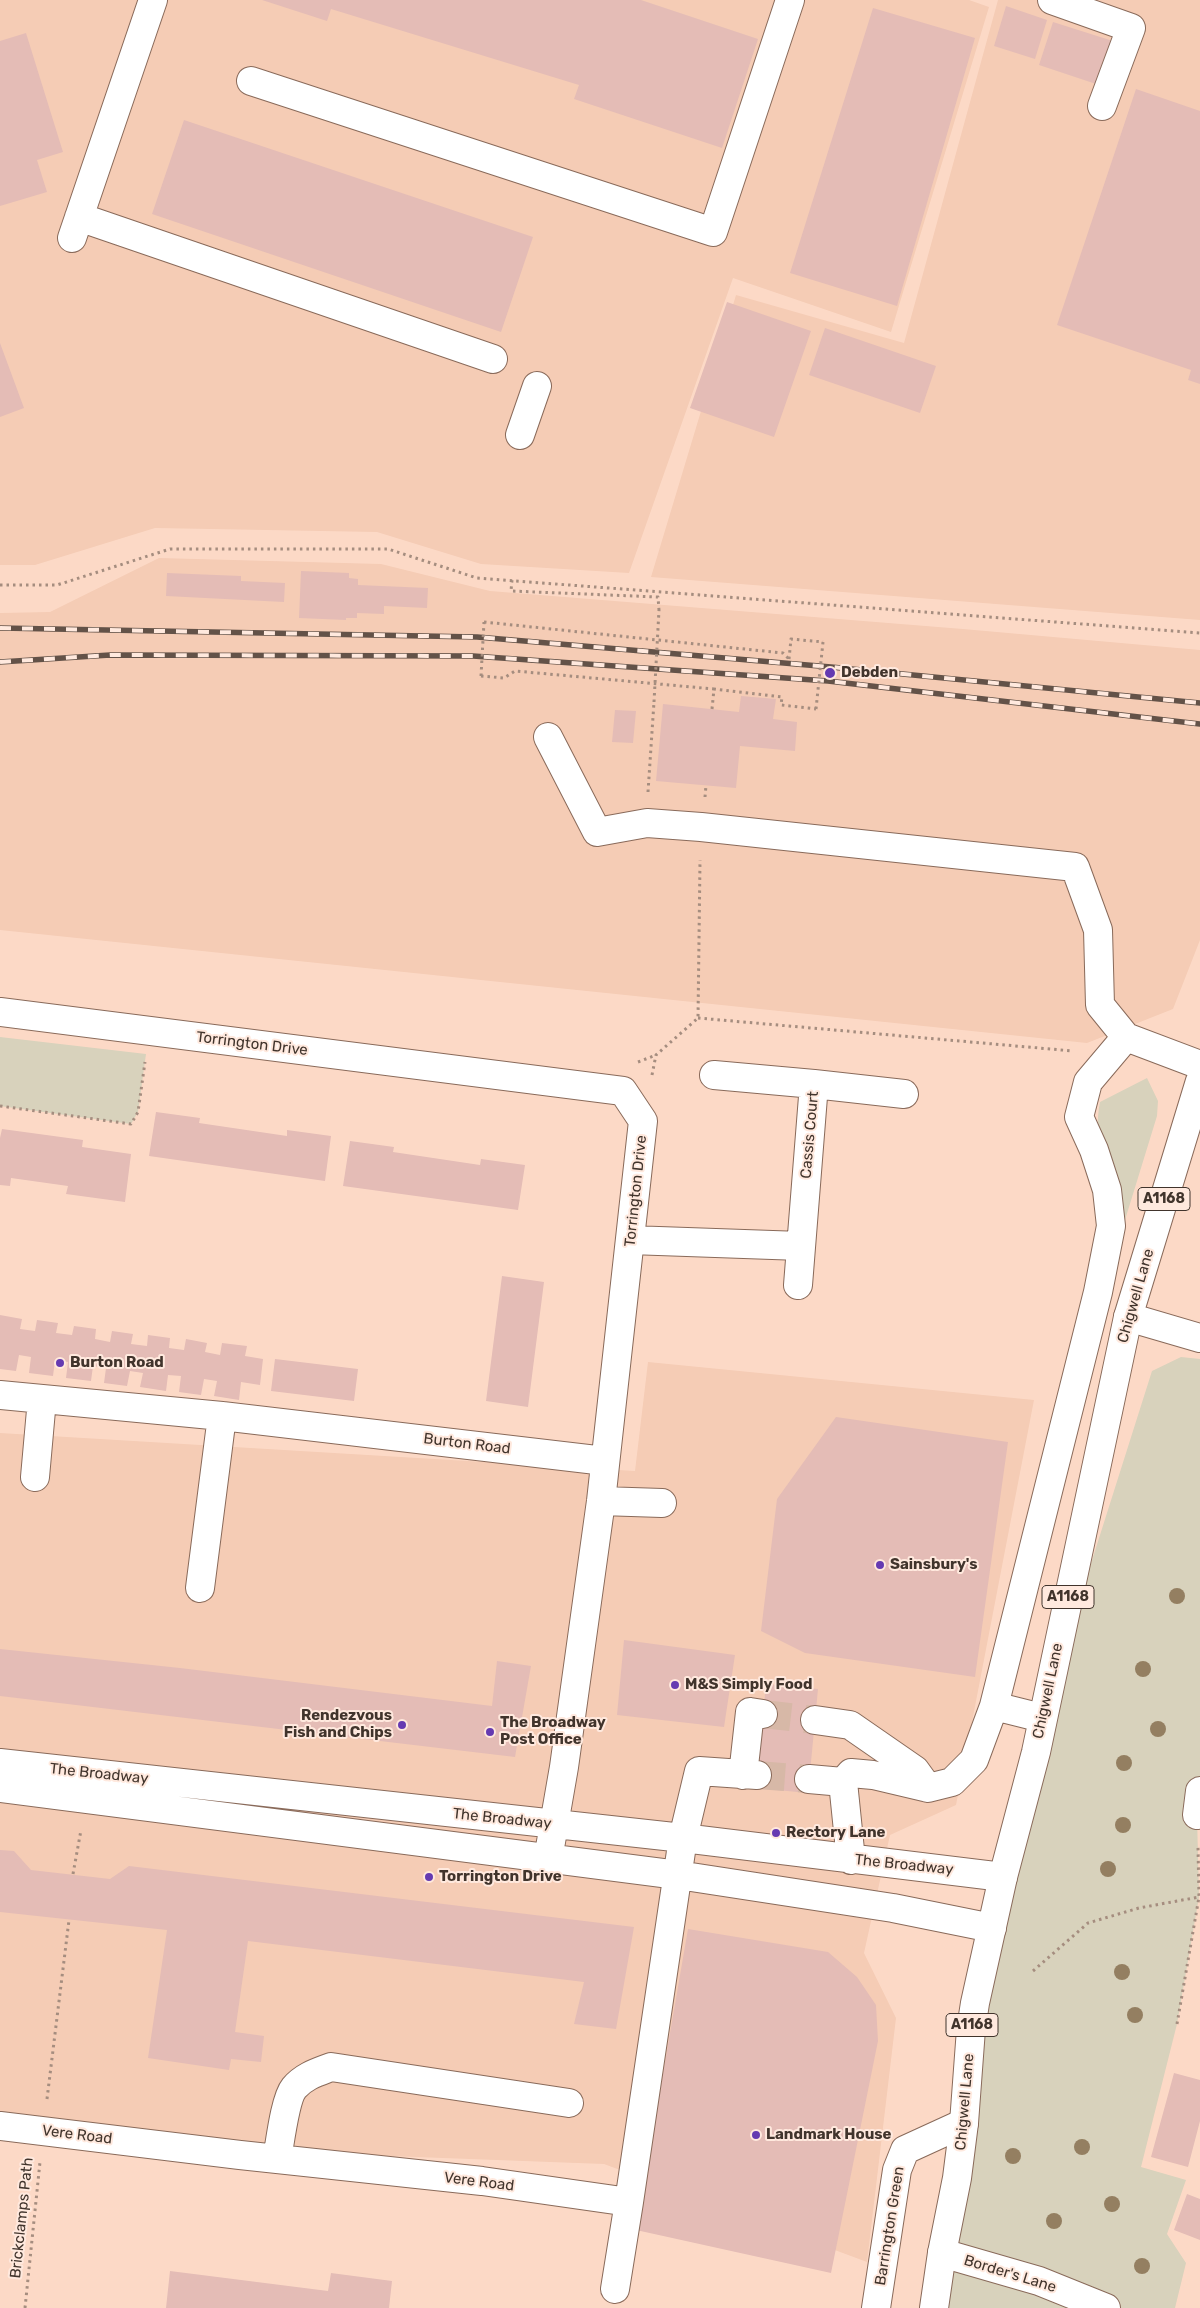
<!DOCTYPE html>
<html>
<head>
<meta charset="utf-8">
<style>
  body { margin:0 }
  canvas { display:block; background:#fcd9c6 }
</style>
</head>
<body>
<canvas width="1200" height="2308"></canvas>
<script>
const ctx = document.querySelector('canvas').getContext('2d');
ctx.lineJoin = 'round';
function fillPath(path, color) {
  ctx.fillStyle = color;
  ctx.fill(path, 'evenodd');
}
function trace(path, color, width, dash) {
  ctx.strokeStyle = color;
  ctx.lineWidth = width;
  ctx.lineCap = dash ? 'butt' : 'round';
  ctx.setLineDash(dash || []);
  ctx.stroke(path);
}
function label(font, color, halo, rows, align = 'center') {
  ctx.font = font + ' Rubik,sans-serif';
  ctx.lineWidth = 4;
  ctx.setLineDash([]);
  ctx.textBaseline = 'middle';
  ctx.strokeStyle = halo;
  ctx.fillStyle = color;
  for (const [text, x, y, turn = 0] of rows) {
    ctx.save();
    ctx.translate(x, y);
    ctx.rotate((+turn || 0) * Math.PI / 180);
    ctx.textAlign = isNaN(turn) ? turn : align;
    if (halo) ctx.strokeText(text, 0, 0);
    ctx.fillText(text, 0, 0);
    ctx.restore();
  }
}
const built = new Path2D(`
  M0,0H969L989,7L891,332L733,278L629,573L481,564L377,532L155,528L35,565H0Z
  M998,0H1200V620L651,577L736,295L904,343Z
  M159,558L381,564L490,591L963,629L1200,650V940L1173,1009L1087,1043L0,930V613L50,612Z
  M648,1362L1034,1400L956,1805L890,1835L864,1953L896,2018L867,2262L604,2164L282,2152L0,2117V1433L635,1471Z`);
const green = new Path2D(`
  M0,1037L146,1054L138,1112L131,1124L0,1106Z
  M1147,1078L1158,1101L1157,1116L1125,1220L1116,1218C1108,1181 1092,1140 1100,1102Z
  M1181,1357L1200,1359V1782L1197,1815L1199,1897L1177,2024L1141,2167L1186,2180L1167,2234L1186,2263L1175,2308H934L942,2253L1042,1718L1152,1371Z`);
const building = new Path2D(`
  M262,0H641L758,39L722,148L574,99L579,85L331,9L327,21Z
  M1006,6L1047,20L1035,59L994,46Z
  M873,8L975,38L897,306L790,273Z
  M1053,22L1116,42L1102,86L1039,65Z
  M26,33L63,152L37,160L47,192L0,206V41Z
  M1136,89L1200,111V384L1188,380L1191,370L1057,325Z
  M184,120L533,237L501,332L152,214Z
  M727,302L811,331L774,437L690,408Z
  M825,328L936,366L920,413L809,375Z
  M0,343L24,408L0,417Z
  M301,571L349,573V578L358,579V585L428,588L427,608L384,606V614L357,613V618H346V620L299,618Z
  M167,573L241,576V581L285,583L284,602L166,596Z
  M741,696L776,699L773,719L797,722L795,751L740,746L736,788L656,781L663,704L739,712Z
  M615,710L636,711L633,743L612,742Z
  M156,1112L200,1118L199,1123L287,1136V1130L331,1136L325,1181L149,1156Z
  M2,1129L83,1140L82,1147L131,1154L125,1202L66,1194L68,1186L11,1178L10,1186L0,1185V1138Z
  M350,1141L394,1147L393,1152L480,1165L481,1159L525,1165L518,1210L343,1186Z
  M502,1276L544,1282L528,1407L486,1401Z
  M0,1315L22,1319L20,1329L35,1331L37,1320L58,1323L56,1333L72,1335L74,1326L96,1329L95,1339L110,1342L112,1331L133,1334L131,1344L147,1346L148,1335L170,1338L169,1348L184,1350L186,1339L207,1343L205,1352L220,1355L222,1343L247,1346L245,1356L263,1359L260,1385L241,1382L239,1400L214,1396L217,1381L204,1379L201,1395L179,1392L181,1376L168,1375L166,1391L140,1387L143,1373L130,1371L127,1386L104,1383L106,1368L93,1366L91,1381L66,1378L68,1362L55,1360L53,1376L29,1373L31,1357L19,1355L16,1371L0,1369Z
  M275,1359L358,1369L354,1401L271,1391Z
  M836,1417L1008,1442L975,1677L805,1653L761,1631L777,1499Z
  M624,1640L735,1655L724,1727L617,1715Z
  M0,1649L180,1668L492,1706L497,1661L531,1666L515,1757L0,1696Z
  M766,1684L818,1689L808,1793L756,1788Z
  M0,1850L14,1851L31,1870L110,1879L129,1866L634,1927L616,2029L574,2024L584,1982L248,1941L235,2032L264,2036L261,2062L231,2059L229,2070L148,2058L167,1930L0,1912Z
  M688,1929L828,1952L857,1977L876,2005L878,2041L831,2273L636,2230Z
  M1174,2073L1200,2080V2121L1188,2167L1151,2157Z
  M1187,2194L1200,2199V2240L1174,2230Z
  M170,2271L328,2291L331,2273L392,2281L389,2308H166Z`);
const minorTunnel = new Path2D(`
  M763,1714L815,1720
  M757,1775L809,1779`);
const path = new Path2D(`
  M512,580L511,591L658,597L659,610
  M0,585H57L170,549H388L477,578L1200,633
  M484,622L783,653L789,659
  M789,659L791,639L823,642
  M481,676L504,678L515,671L714,689
  M712,709L714,689L782,697L781,705L816,709
  M648,792L654,702
  M705,797L706,785
  M698,1018L1073,1051
  M638,1062L656,1055
  M652,1075L656,1055L698,1018L700,860
  M0,1106L131,1124L138,1112L145,1062
  M73,1874L81,1830
  M1033,1971L1088,1923L1139,1908L1199,1897
  M1177,2024L1199,1897L1198,1847
  M47,2099L69,1920
  M25,2308L40,2162`);
const minor = new Path2D(`
  M1052,0L1131,28L1102,106
  M251,81L713,232L790,0
  M79,217L493,359
  M72,238L153,0
  M520,435L537,386
  M548,737L597,832L647,823L701,827L1075,867L1098,930L1100,1005L1126,1037L1200,1065
  M0,1012L623,1091L643,1121L601,1501L564,1767L548,1859
  M714,1075L814,1084
  M630,1240L801,1246
  M798,1285L814,1084L904,1094
  M1128,1317L1200,1338
  M0,1395L222,1416L605,1461
  M35,1477L42,1399
  M601,1501L662,1503
  M200,1588L222,1416
  M994,1706L1042,1718
  M815,1720L850,1725L915,1770L928,1788
  M0,1763L683,1838L1003,1877
  M743,1775L750,1712L763,1714
  M809,1779L843,1782L851,1773L873,1775L928,1788L952,1782L974,1760L994,1706L1098,1292L1111,1226L1107,1190L1094,1150L1079,1117L1088,1082L1126,1037
  M843,1782L851,1860
  M0,1788L678,1875L893,1908L992,1928
  M1197,1815L1200,1791
  M0,2126L240,2155L482,2181L629,2202L683,1838L699,1771L757,1775
  M277,2159C280,2143 285,2099 294,2088C304,2076 318,2072 331,2067L569,2103
  M942,2253L1039,2281L1106,2308
  M615,2289L629,2202
  M876,2308L897,2170L905,2150L964,2123`);
const major = new Path2D(`
  M934,2308L942,2253L957,2178L964,2123L971,2029L975,2003L1003,1877L1036,1752L1128,1317L1200,1081`);
const rail = new Path2D(`
  M0,628L477,637L831,667L1200,703
  M0,662L110,655L473,656L828,681L1200,724`);
const pathBridge = new Path2D(`
  M481,676L484,622
  M654,702L659,610
  M816,709L823,642`);
const trees = [
  [1177,1596],
  [1143,1669],
  [1158,1729],
  [1124,1763],
  [1123,1825],
  [1108,1869],
  [1122,1972],
  [1135,2015],
  [1082,2147],
  [1013,2156],
  [1112,2204],
  [1054,2221],
  [1142,2266]
];
const markers = [
  [830,673,6,"#653ab1"],
  [60,1363,5,"#653ab1"],
  [880,1565,5,"#653ab1"],
  [675,1685,5,"#653ab1"],
  [402,1725,5,"#653ab1"],
  [490,1732,5,"#653ab1"],
  [776,1833,5,"#653ab1"],
  [429,1877,5,"#653ab1"],
  [756,2135,5,"#653ab1"]
];
const shields = [
  [1164,1199,52],
  [1068,1597,52],
  [972,2025,52]
];
const shieldNames = [
  ["A1168",1164,1199],
  ["A1168",1068,1597],
  ["A1168",972,2025]
];
const poiNames = [
  ["Debden",841,673],
  ["Burton Road",70,1363],
  ["Sainsbury's",890,1565],
  ["M&S Simply Food",685,1685],
  ["Rendezvous",392,1716,"right"],
  ["Fish and Chips",392,1733,"right"],
  ["The Broadway",500,1723],
  ["Post Office",500,1740],
  ["Rectory Lane",786,1833],
  ["Torrington Drive",439,1877],
  ["Landmark House",766,2135]
];
const streetNames = [
  ["Torrington Drive",252,1044,7],
  ["Cassis Court",810,1135,-85],
  ["Torrington Drive",636,1191,-84],
  ["Chigwell Lane",1136,1296,-74],
  ["Burton Road",467,1444,7],
  ["Chigwell Lane",1048,1691,-78],
  ["The Broadway",99,1774,6],
  ["The Broadway",502,1819,6],
  ["The Broadway",904,1865,6],
  ["Chigwell Lane",965,2102,-85],
  ["Vere Road",77,2135,7],
  ["Vere Road",479,2182,7],
  ["Brickclamps Path",22,2218,-84],
  ["Barrington Green",890,2226,-81],
  ["Border's Lane",1010,2274,17]
];
fillPath(built, '#f5ccb5');
fillPath(green, '#d8d2bc');
fillPath(building, '#e4bcb6');
trace(minorTunnel, '#d7b8a7', 28, [28, 14]);
trace(minor, '#896a5a', 30);
trace(major, '#896a5a', 30);
trace(path, '#a58d7f', 3, [2.5, 4]);
trace(minor, '#fff', 28);
trace(major, '#fff', 28);
trace(rail, '#635248', 5.5);
trace(rail, '#ffe9de', 4, [11]);
trace(pathBridge, '#a58d7f', 3, [2.5, 4]);
ctx.fillStyle = '#947f61';
for (const [x, y] of trees) {
  ctx.beginPath();
  ctx.arc(x, y, 8, 0, 2 * Math.PI);
  ctx.fill();
}
for (const [x, y, r, color] of markers) {
  const dot = new Path2D();
  dot.arc(x, y, r, 0, 2 * Math.PI);
  ctx.fillStyle = color;
  ctx.fill(dot);
  trace(dot, '#ffe9de', 2);
}
for (const [x, y, w] of shields) {
  const box = new Path2D();
  box.roundRect(x - w / 2, y - 11.5, w, 23, 4);
  ctx.fillStyle = '#ffe9de';
  ctx.fill(box);
  trace(box, '#41342c', 1);
}
label('bold 14px', '#41342c', null, shieldNames);
label('bold 15px', '#41342c', '#ffe9de', poiNames, 'left');
label('15px', '#41342c', '#ffe9de', streetNames);
</script>
</body>
</html>
